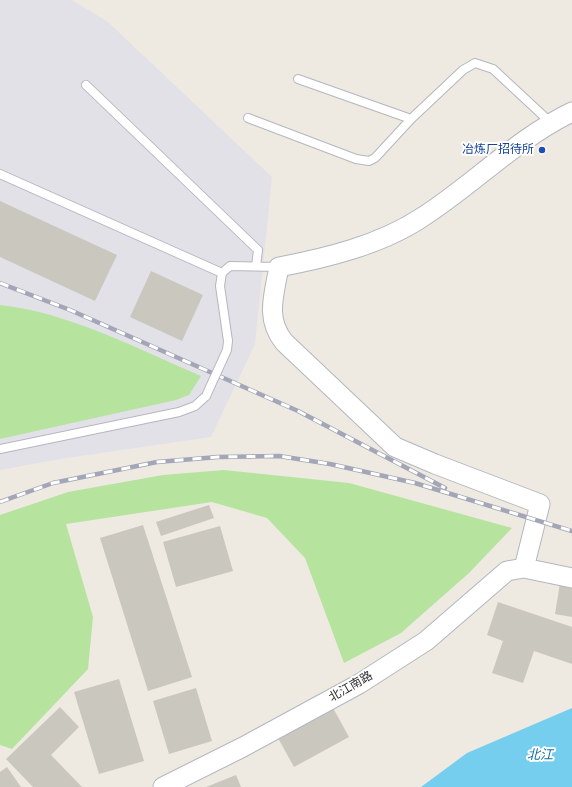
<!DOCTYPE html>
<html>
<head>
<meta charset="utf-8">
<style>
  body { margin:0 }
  canvas { display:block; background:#eee9e1 }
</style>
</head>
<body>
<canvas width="572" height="787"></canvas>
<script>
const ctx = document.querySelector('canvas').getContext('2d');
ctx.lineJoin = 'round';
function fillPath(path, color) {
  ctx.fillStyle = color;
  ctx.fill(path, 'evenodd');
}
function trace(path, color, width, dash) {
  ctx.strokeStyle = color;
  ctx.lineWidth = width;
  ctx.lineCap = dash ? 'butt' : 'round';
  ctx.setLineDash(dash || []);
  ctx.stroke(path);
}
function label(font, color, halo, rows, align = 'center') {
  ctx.font = font + ' "Archivo Narrow","Noto Sans SC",sans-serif';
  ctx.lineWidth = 4;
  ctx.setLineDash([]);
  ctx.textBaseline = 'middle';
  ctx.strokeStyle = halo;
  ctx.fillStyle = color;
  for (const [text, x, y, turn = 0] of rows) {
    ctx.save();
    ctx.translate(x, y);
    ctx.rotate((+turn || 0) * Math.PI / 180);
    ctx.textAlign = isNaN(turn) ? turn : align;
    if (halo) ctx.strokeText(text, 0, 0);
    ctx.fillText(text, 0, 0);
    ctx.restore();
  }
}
const industrial = new Path2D(`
  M0,0H72L108,22L272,177L255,344L211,437L60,459L0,470Z`);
const green = new Path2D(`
  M0,305C68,312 138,349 201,376L189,395L176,400L0,439Z
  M224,470L349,483L512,528L469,573L401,633L344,663L305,558L267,518L212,502L66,524L93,617L88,669L12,749L0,745V515L68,492L163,475Z`);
const water = new Path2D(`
  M572,708V787H421L467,753Z`);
const building = new Path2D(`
  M0,201L117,255L95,301L0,257Z
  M151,271L203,295L182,341L130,317Z
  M209,505L214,518L161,536L156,522Z
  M143,525L192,677L148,691L100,538Z
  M220,526L233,571L176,587L163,542Z
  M560,583L572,585V617L555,614Z
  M498,602L572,627V664L534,651L523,683L492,673L503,641L487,635Z
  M119,679L144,761L99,774L74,692Z
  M196,688L212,741L169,754L153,701Z
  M60,707L79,727L51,755L82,787H33L6,759Z
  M333,708L349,737L294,767L278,738Z
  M7,767L21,787H0V772Z
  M236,775L241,787H206Z`);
const service = new Path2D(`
  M298,79L411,119
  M86,85L258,250L256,266
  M248,118L356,159L369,161L375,158L411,119L463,70L475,63L493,69L550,122
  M0,174L222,273
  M228,341L220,286L222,273L230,266L279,267
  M0,449L179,412L195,406L206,396`);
const tertiary = new Path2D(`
  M524,568L540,504L435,464L395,447L284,342C265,318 274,295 279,267C326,258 380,245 421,218C473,185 516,139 572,112
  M163,787L243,747L359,684L426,641L507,571L524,568L572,578`);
const rail = new Path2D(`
  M0,283L70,310L298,411L445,488
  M0,502L53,483L157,462L218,457L279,456L330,464L415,483L572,531`);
const serviceBridge = new Path2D(`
  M206,396L227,350L228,341`);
const markers = [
  [542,150,4,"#1a4fb4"]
];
const transitNames = [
  ["冶炼厂招待所",534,150]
];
const streetNames = [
  ["北江南路",351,687,-30]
];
const waterNames = [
  ["北江",540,756]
];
fillPath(industrial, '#e3e1e8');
fillPath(green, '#b6e49f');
fillPath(water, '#76ceee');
fillPath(building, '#cac7bf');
trace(service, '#b4b7c0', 10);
trace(tertiary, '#b4b7c0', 21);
trace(service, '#fff', 8);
trace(tertiary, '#fff', 19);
trace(rail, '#a3a6b7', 4.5);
trace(rail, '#fff', 3, [9]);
trace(serviceBridge, '#b4b7c0', 10, []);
trace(serviceBridge, '#fff', 8);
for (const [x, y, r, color] of markers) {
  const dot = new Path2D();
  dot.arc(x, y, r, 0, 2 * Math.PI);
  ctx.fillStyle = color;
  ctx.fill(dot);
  trace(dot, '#fff', 1.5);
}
label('12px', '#164399', '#fff', transitNames, 'right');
label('12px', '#2e2e2e', '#fff', streetNames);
label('italic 13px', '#106ea0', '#fff', waterNames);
</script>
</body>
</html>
